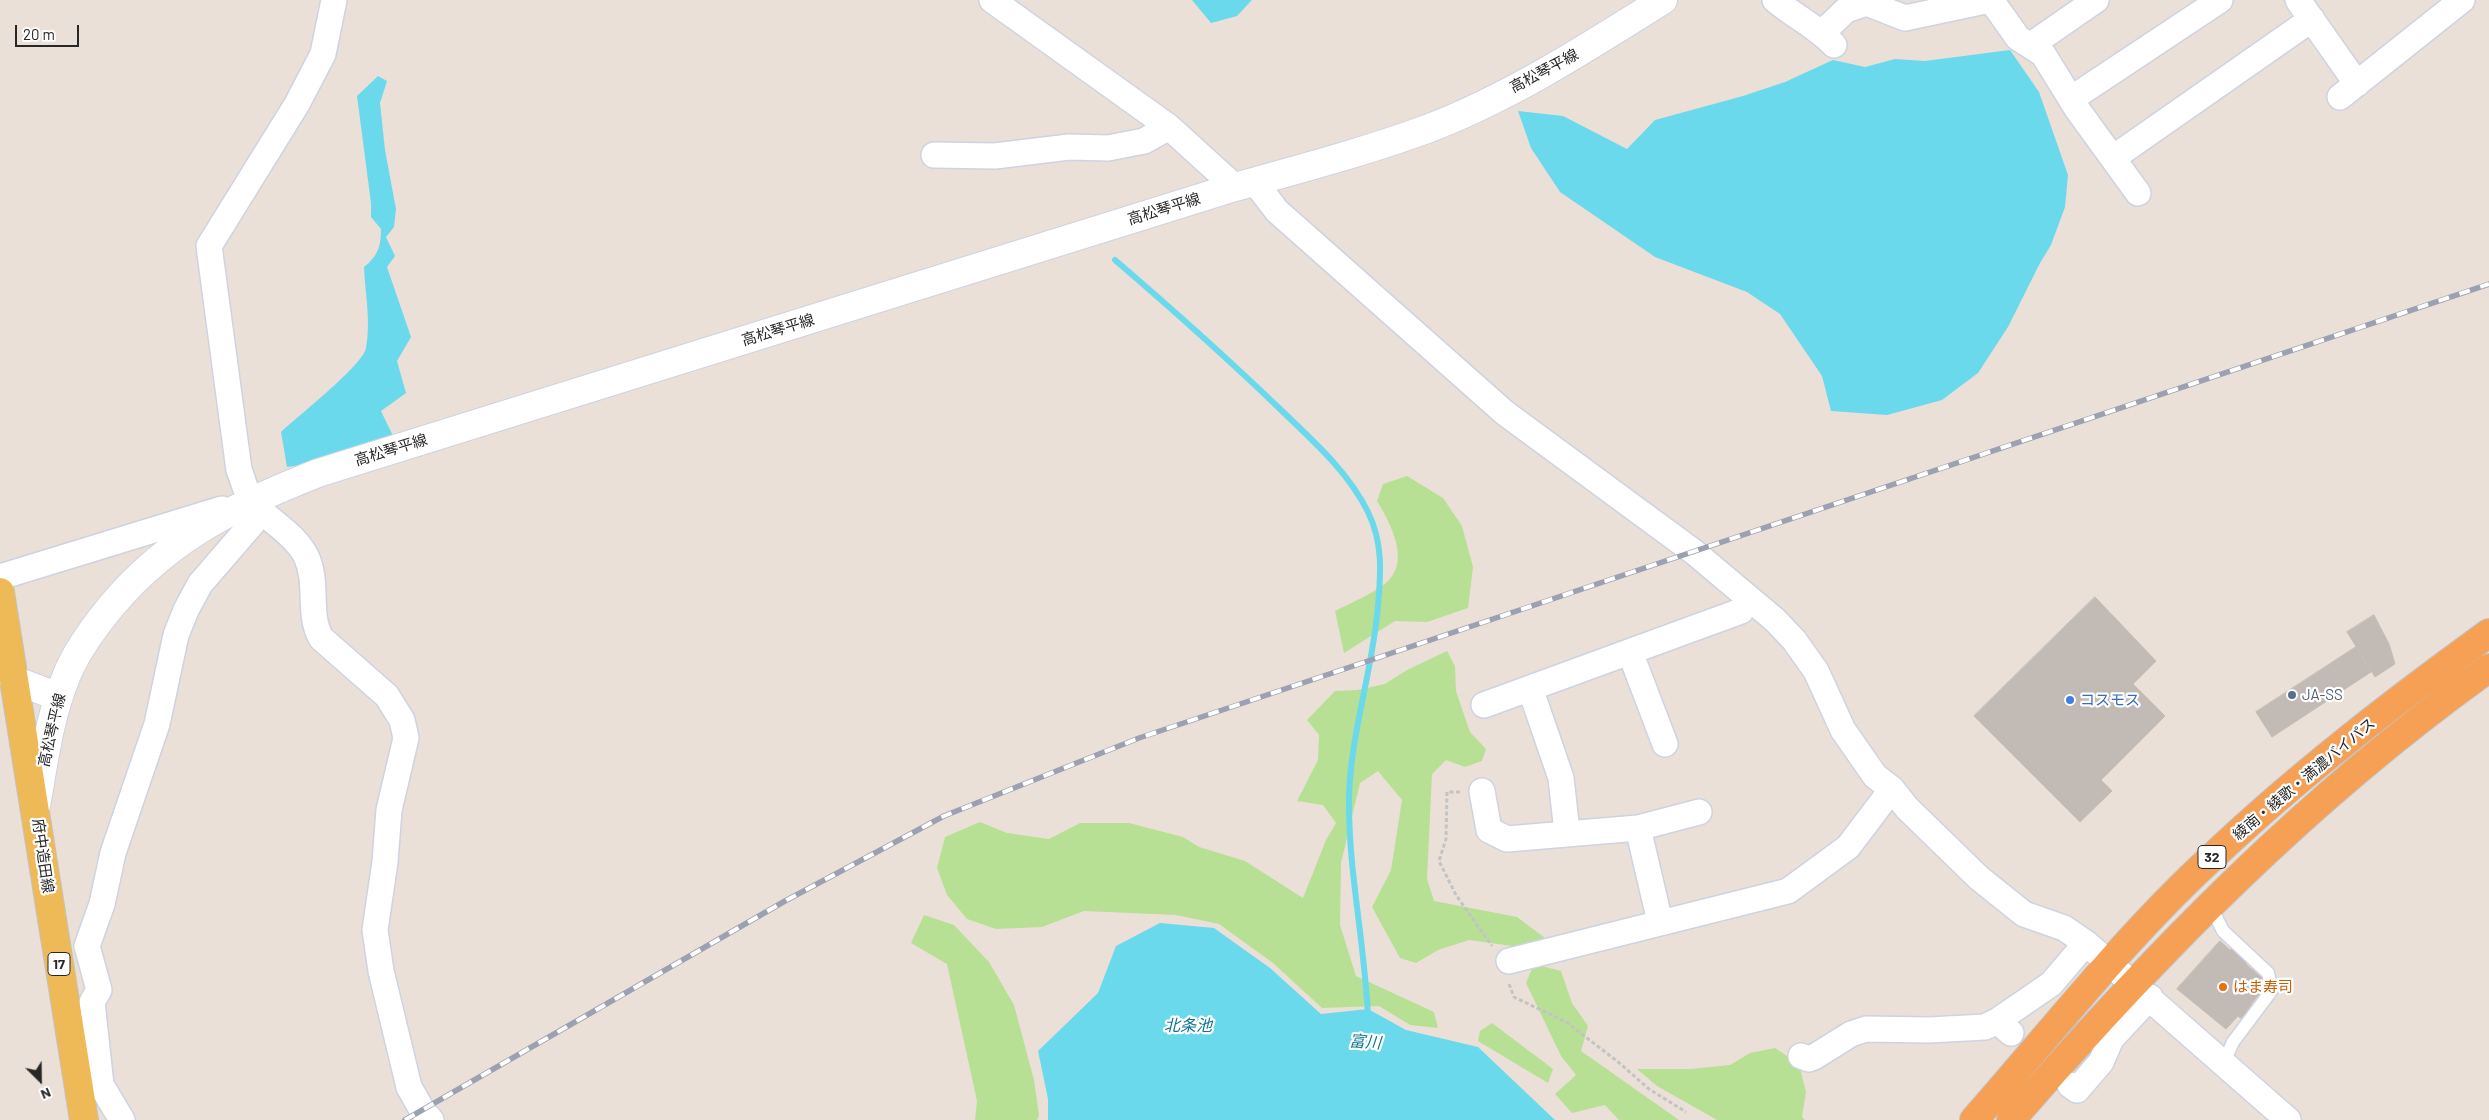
<!DOCTYPE html>
<html>
<head>
<meta charset="utf-8">
<style>
  body { margin:0 }
  #map { position:relative; width:2489px; height:1120px; overflow:hidden; background:#eae0d8; font-family:Barlow,sans-serif }
  canvas { display:block }
  .north { position:absolute; left:15px; top:1055px; width:50px; height:50px; -webkit-text-stroke:4px #fff; paint-order:stroke; rotate:157deg; font-size:14px; font-weight:700; line-height:20px; text-align:center; color:#272727 }
  .north::after { content:''; display:block; margin:auto; width:18px; height:22px; background:#272727; clip-path:polygon(50% 0,100% 100%,50% 72%,0 100%) }
  .scale { position:absolute; left:15px; top:25px; width:64px; height:22px; box-sizing:border-box; border:2px solid #272727; border-top:0; padding-left:6px; font-size:15px; line-height:18px; white-space:nowrap; color:#272727; -webkit-text-stroke:4px #fff; paint-order:stroke }
</style>
</head>
<body>
<div id="map">
<canvas width="2489" height="1120"></canvas>
<div class="north">N</div>
<div class="scale">20 m</div>
</div>
<script>
const ctx = document.querySelector('canvas').getContext('2d');
ctx.lineJoin = 'round';
function fillPath(path, color) {
  ctx.fillStyle = color;
  ctx.fill(path, 'evenodd');
}
function trace(path, color, width, dash) {
  ctx.strokeStyle = color;
  ctx.lineWidth = width;
  ctx.lineCap = dash ? 'butt' : 'round';
  ctx.setLineDash(dash || []);
  ctx.stroke(path);
}
function label(font, color, halo, rows, align = 'center') {
  ctx.font = font + ' Barlow,"Noto Sans JP",sans-serif';
  ctx.lineWidth = 4.5;
  ctx.setLineDash([]);
  ctx.textBaseline = 'middle';
  ctx.strokeStyle = halo;
  ctx.fillStyle = color;
  for (const [text, x, y, turn = 0] of rows) {
    ctx.save();
    ctx.translate(x, y);
    ctx.rotate((+turn || 0) * Math.PI / 180);
    ctx.textAlign = isNaN(turn) ? turn : align;
    if (halo) ctx.strokeText(text, 0, 0);
    ctx.fillText(text, 0, 0);
    ctx.restore();
  }
}
const green = new Path2D(`
  M1407,476L1443,498L1462,526L1473,567L1468,608L1427,622L1395,621L1344,653L1335,611C1351,603 1377,592 1389,580C1410,558 1389,521 1377,501L1383,484Z
  M1447,651L1455,666L1456,691L1470,732L1486,749L1482,761L1465,767L1446,760L1432,774L1427,879L1434,901L1517,917L1545,938L1519,947L1469,940L1438,950L1416,963L1400,958L1372,907L1391,870L1402,800L1378,771L1360,783L1341,863L1340,925L1356,976L1434,1012L1438,1028L1410,1025L1379,1006L1322,1008L1273,963L1219,924L1176,915L1084,911L1042,927L996,929L967,919L947,895L937,868L945,837L980,822L1007,833L1049,839L1080,823H1129L1183,837L1199,847L1245,861L1303,898L1326,840L1336,823L1323,805L1297,801L1318,760L1319,735L1307,720L1335,691L1357,690L1385,684L1407,670Z
  M924,915L954,925L989,962L1014,1005L1034,1080L1039,1115L1037,1120H975L977,1101L947,964L911,943Z
  M1534,964L1561,971L1572,1003L1588,1026L1581,1051L1679,1120H1619L1605,1105L1572,1113L1555,1094L1576,1075L1561,1056L1526,983Z
  M1492,1023L1553,1069L1548,1083L1478,1041L1480,1031Z
  M1775,1048L1799,1064L1806,1092L1802,1117L1805,1120H1717L1657,1086L1637,1069H1691L1730,1065L1750,1053Z`);
const water = new Path2D(`
  M1192,0H1252L1237,16L1211,23Z
  M2010,50L2039,92L2068,175L2065,207L2051,245L2040,263L2008,327L1978,373L1942,400L1887,415L1831,411L1822,376L1780,314L1747,292L1655,257L1560,192L1531,148L1518,111L1563,116L1627,149L1655,120L1743,96L1785,82L1833,60L1865,67L1895,59L1925,61Z
  M378,76L387,81L380,103L385,150L396,209L394,227L386,237L395,256L387,267L411,337L397,361L406,393L381,411L393,436L301,465L287,467L281,432C297,417 363,365 366,348C371,320 365,294 364,267C378,256 381,246 381,229L371,217V203L357,96Z
  M1160,923L1214,928L1270,968L1321,1014L1368,1009L1406,1030L1478,1047L1555,1120H1048V1099L1038,1051L1098,993L1116,946Z`);
const stream = new Path2D(`
  M1115,260C1171,308 1227,358 1280,409C1312,440 1348,471 1368,512C1383,543 1381,572 1378,605C1373,672 1349,736 1349,804C1349,875 1365,945 1368,1017`);
const building = new Path2D(`
  M2095,597L2156,661L2133,684L2165,716L2101,780L2112,791L2080,822L1974,716Z
  M2374,615L2389,644L2395,664L2375,677L2347,632Z
  M2356,647L2371,672L2272,737L2256,712Z
  M2220,941L2230,950L2234,949L2247,961L2246,964L2269,984L2251,1004L2255,1007L2243,1020L2238,1016L2226,1029L2177,989Z`);
const path = new Path2D(`
  M1460,792H1447L1446,839L1439,861L1456,895L1492,946
  M1509,984L1514,997L1566,1022L1617,1061L1649,1089L1686,1112`);
const service = new Path2D(`
  M2210,905L2223,931L2268,973L2272,990L2233,1042L2223,1064`);
const minor = new Path2D(`
  M334,0L323,54L297,104L209,246L239,470C243,479 246,494 252,502C269,521 294,533 306,556C319,583 307,613 321,638L387,696L402,720L406,738L389,810L385,862L375,930L381,971L409,1087L422,1110L431,1120
  M992,0L1169,127L1235,187
  M1775,0C1794,16 1817,27 1834,45
  M1991,0L2018,38L2043,54L2077,109L2138,193
  M2298,0L2357,84
  M1822,33L1846,10L1867,3L1905,18L1990,0
  M2031,45L2096,0
  M2340,97L2462,0
  M2071,99L2220,0
  M934,155L995,156L1069,147L1108,148L1144,141L1169,127
  M2113,158L2312,19
  M1254,181L1277,211L1505,413L1694,552L1775,620L1794,640L1816,671L1843,730L1875,776L1892,789L1907,808L1979,878L2024,914L2064,928L2086,943L2288,1120
  M0,577L222,509
  M1630,652L1665,744
  M1530,688L1561,778L1567,832
  M1484,705L1741,611
  M1482,791L1489,830L1507,839L1638,828L1660,922
  M1638,828L1699,812
  M1509,961L1788,891L1848,847L1892,789
  M2011,1033L1997,1021L2051,984L2086,943
  M1801,1056L1809,1059L1814,1057L1851,1034L1866,1029L1929,1030L1985,1027L1997,1021
  M2070,1085L2077,1090L2101,1062L2111,1039L2150,997
  M122,1120L101,1085L92,1002L99,990L87,946L102,904L113,853L157,724L176,635L186,610L200,584L263,511`);
const secondary = new Path2D(`
  M14,680L59,697
  M36,806C44,762 49,718 66,677C74,656 88,636 101,619C160,542 231,507 318,473L1235,187C1300,169 1364,152 1427,129C1511,97 1588,47 1663,0`);
const primary = new Path2D(`
  M0,592L84,1120`);
const trunk = new Path2D(`
  M1974,1120C2050,1034 2123,940 2207,862C2295,778 2391,704 2489,633
  M2011,1120C2157,952 2307,798 2489,668`);
const rail = new Path2D(`
  M405,1120L785,901L944,816L1139,738L2489,284`);
const markers = [
  [2292,695,5,"#5c6f8a"],
  [2070,700,5,"#3f7fe0"],
  [2223,987,5,"#e8710a"]
];
const shields = [
  [2212,857,28],
  [59,964,22]
];
const shieldNames = [
  ["32",2212,857],
  ["17",59,964]
];
const streetNames = [
  ["高松琴平線",1544,71,-28],
  ["高松琴平線",1164,209,-17],
  ["高松琴平線",778,330,-17],
  ["高松琴平線",391,450,-17],
  ["高松琴平線",52,730,-77],
  ["綾南・綾歌・満濃バイパス",2304,779,-40],
  ["府中造田線",43,856,82]
];
const serviceNames = [
  ["JA-SS",2302,695]
];
const shopNames = [
  ["コスモス",2080,700]
];
const foodNames = [
  ["はま寿司",2233,987]
];
const waterNames = [
  ["北条池",1188,1026],
  ["富川",1365,1042,4]
];
fillPath(green, '#b7e094');
fillPath(water, '#6ad9ec');
trace(stream, '#6ad9ec', 6);
fillPath(building, '#c2bab5');
trace(building, '#c4bcb2', 1);
trace(service, '#cdd3e0', 15);
trace(minor, '#cdd3e0', 28);
trace(secondary, '#cdd3e0', 30);
trace(primary, '#c3c3c3', 30);
trace(trunk, '#c3c3c3', 30);
trace(path, '#c3c3c3', 3, [4, 2.5]);
trace(service, '#fff', 12);
trace(minor, '#fff', 25);
trace(secondary, '#fff', 28);
trace(primary, '#eeba58', 28);
trace(trunk, '#f5a054', 28);
trace(rail, '#9ba1b1', 5.5);
trace(rail, '#fff', 4, [11]);
for (const [x, y, r, color] of markers) {
  const dot = new Path2D();
  dot.arc(x, y, r, 0, 2 * Math.PI);
  ctx.fillStyle = color;
  ctx.fill(dot);
  trace(dot, '#fff', 2);
}
for (const [x, y, w] of shields) {
  const box = new Path2D();
  box.roundRect(x - w / 2, y - 11.5, w, 23, 4);
  ctx.fillStyle = '#fff';
  ctx.fill(box);
  trace(box, '#272727', 1);
}
label('bold 14px', '#272727', null, shieldNames);
label('15px', '#272727', '#fff', streetNames);
label('15px', '#4e5e75', '#fff', serviceNames, 'left');
label('15px', '#366cbe', '#fff', shopNames, 'left');
label('15px', '#c56008', '#fff', foodNames, 'left');
label('italic 16px', '#0f7593', '#fff', waterNames);
</script>
</body>
</html>
